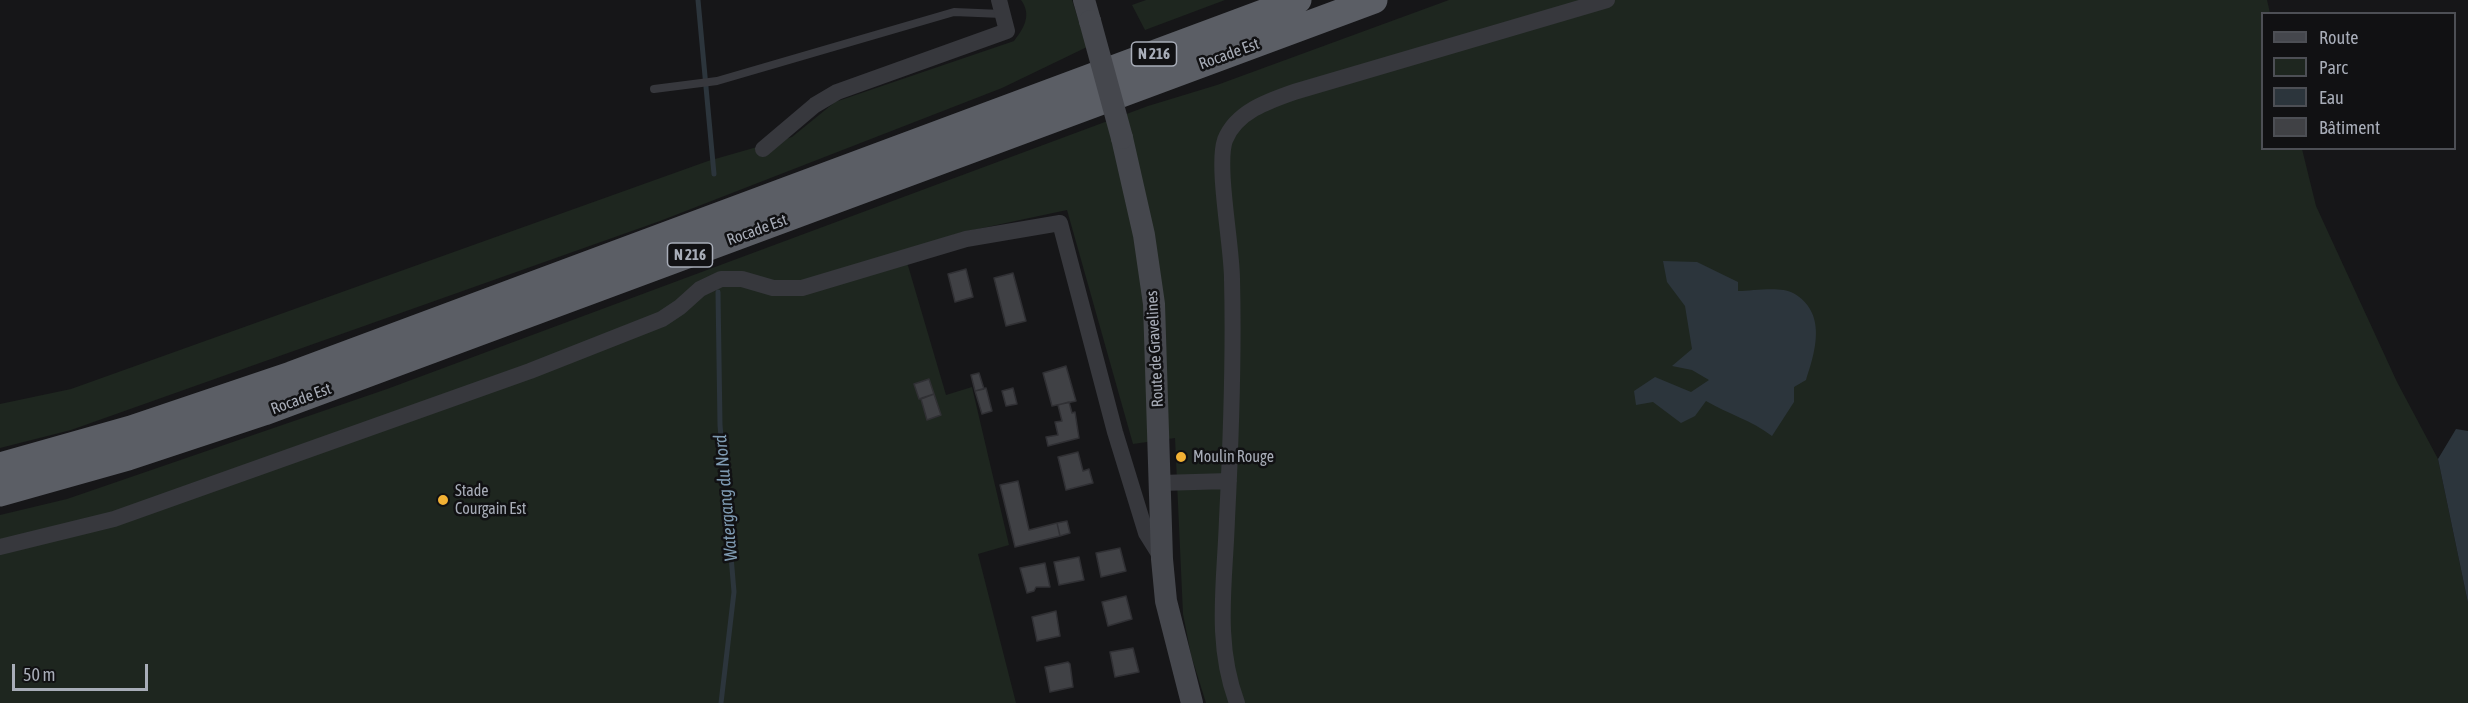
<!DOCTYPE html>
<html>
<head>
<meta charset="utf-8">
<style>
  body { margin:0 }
  #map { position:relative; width:2468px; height:703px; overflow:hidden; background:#161618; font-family:"Asap Condensed",sans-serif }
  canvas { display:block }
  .legend { position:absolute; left:2261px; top:12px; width:195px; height:138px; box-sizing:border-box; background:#111113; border:2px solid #4d4f55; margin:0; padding:8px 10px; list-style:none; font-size:18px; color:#a8adb8 }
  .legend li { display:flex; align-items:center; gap:12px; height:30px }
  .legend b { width:30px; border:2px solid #4d4f55 }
  .scale { position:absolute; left:12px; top:664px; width:136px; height:27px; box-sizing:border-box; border:3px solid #a8adb8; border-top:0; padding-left:8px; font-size:18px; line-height:21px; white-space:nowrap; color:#a8adb8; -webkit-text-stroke:4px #111113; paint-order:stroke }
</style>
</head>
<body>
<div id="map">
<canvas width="2468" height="703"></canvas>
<ul class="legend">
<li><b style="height:8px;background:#45474d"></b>Route</li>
<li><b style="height:16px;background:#1e261f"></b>Parc</li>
<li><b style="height:16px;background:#2c353c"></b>Eau</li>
<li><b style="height:16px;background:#404145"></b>Bâtiment</li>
</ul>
<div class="scale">50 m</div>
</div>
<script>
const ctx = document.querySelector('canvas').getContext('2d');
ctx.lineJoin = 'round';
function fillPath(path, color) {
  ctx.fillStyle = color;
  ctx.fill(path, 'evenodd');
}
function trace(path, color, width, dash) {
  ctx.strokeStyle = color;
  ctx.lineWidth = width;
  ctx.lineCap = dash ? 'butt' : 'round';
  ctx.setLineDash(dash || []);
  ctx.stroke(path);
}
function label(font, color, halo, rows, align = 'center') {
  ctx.font = font + ' "Asap Condensed",sans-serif';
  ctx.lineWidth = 5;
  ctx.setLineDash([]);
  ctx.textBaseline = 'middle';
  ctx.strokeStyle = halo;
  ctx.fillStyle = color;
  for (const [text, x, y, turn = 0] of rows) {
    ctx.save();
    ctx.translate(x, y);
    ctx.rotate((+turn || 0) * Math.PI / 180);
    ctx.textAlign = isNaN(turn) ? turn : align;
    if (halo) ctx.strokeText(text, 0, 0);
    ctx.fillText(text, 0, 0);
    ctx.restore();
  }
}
const green = new Path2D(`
  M1021,0H1072L1087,47L1002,88L660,221L71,430L0,448V404L71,389L708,161L792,137L835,102L1014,41C1024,28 1032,15 1021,0Z
  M1146,0H1225L1145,30L1132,5Z
  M1449,0H2267L2270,13L2262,14V148L2302,149L2316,206L2397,382L2438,459L2468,603V703H1206L1191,655L1183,614L1175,438L1133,444L1067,210L959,233L904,252L946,395L972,387L1009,545L978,554L1016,703H0V515L67,499L387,389L1148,106L1217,85Z`);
const water = new Path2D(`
  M1663,261L1697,262L1738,282V291C1753,291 1780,286 1793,293C1827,312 1816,350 1806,380L1794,387V402L1772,436C1751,420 1728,414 1706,401L1695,416L1681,423L1653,402L1636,405L1634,391L1655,377L1691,392L1709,380L1692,370L1672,366L1692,349L1685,306L1667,282Z
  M2456,429L2468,431V603L2438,459Z`);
const stream = new Path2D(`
  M698,0L714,174
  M718,292L720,425L734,592L721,703`);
const building = new Path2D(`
  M966,269L973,297L955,302L948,274Z
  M1013,273L1026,321L1006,326L994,278Z
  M1066,366L1076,401L1052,406L1043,373Z
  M979,373L984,389L975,391L971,375Z
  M929,379L934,394L919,399L914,384Z
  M986,388L992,411L982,414L975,391Z
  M1013,388L1017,404L1006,406L1002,391Z
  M934,394L941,415L927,420L921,399Z
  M1069,402L1072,413L1075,412L1079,438L1048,446L1046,437L1058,435L1055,422L1062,421L1058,405Z
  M1078,452L1083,471L1089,469L1093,483L1066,490L1058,457Z
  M1018,481L1029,530L1057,523L1060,536L1015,547L1000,485Z
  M1067,521L1070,533L1060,536L1057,523Z
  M1120,548L1126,571L1101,577L1096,553Z
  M1079,557L1084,580L1059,585L1054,562Z
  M1045,563L1050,587H1036L1034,591L1027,593L1020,568Z
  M1126,596L1132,619L1108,626L1102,602Z
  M1056,611L1060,636L1037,641L1032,617Z
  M1133,648L1139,672L1115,677L1110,652Z
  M1068,662L1070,664L1073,687L1050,692L1045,667Z`);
const service = new Path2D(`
  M654,89L717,81L954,12L1002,14`);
const minor = new Path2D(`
  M763,149L815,105L837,92L1007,31L999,0
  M1160,483L1229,481
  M0,547L114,519L530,371L662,319L680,307L700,289L721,279H742L773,288H802L966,239L1060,223L1115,432L1146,533L1161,557
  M1237,703C1214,642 1225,582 1227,519C1231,440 1234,359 1232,279C1232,246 1216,166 1225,140C1236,112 1268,101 1294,92L1607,0`);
const secondary = new Path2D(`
  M1084,0L1090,21
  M1122,138L1144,235L1154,304L1162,559L1166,601L1192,703`);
const trunk = new Path2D(`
  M0,466L131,429L291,375L1298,0
  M0,493L128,457L264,412L1374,0`);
const secondaryBridge = new Path2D(`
  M1090,21L1122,138`);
const markers = [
  [1181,457,6,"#f2b134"],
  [443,500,6,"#f2b134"]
];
const shields = [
  [1154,54,45],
  [690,255,45]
];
const shieldNames = [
  ["N 216",1154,54],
  ["N 216",690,255]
];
const streetNames = [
  ["Rocade Est",1229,54,-20],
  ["Rocade Est",757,230,-20],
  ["Route de Gravelines",1155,349,-93],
  ["Rocade Est",301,399,-20]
];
const poiNames = [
  ["Moulin Rouge",1193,457],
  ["Stade",455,491],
  ["Courgain Est",455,509]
];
const waterNames = [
  ["Watergang du Nord",726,498,-95]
];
fillPath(green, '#1e261f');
fillPath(water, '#2c353c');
trace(stream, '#2c353c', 5);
fillPath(building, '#404145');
trace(building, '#303034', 1.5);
trace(service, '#37383d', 8);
trace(minor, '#37383d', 16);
trace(secondary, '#45474d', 22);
trace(trunk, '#5b5e65', 27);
trace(secondaryBridge, '#45474d', 22);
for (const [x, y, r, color] of markers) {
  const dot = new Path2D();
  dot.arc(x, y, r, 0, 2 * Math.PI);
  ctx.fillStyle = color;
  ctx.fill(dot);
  trace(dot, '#111113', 2);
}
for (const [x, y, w] of shields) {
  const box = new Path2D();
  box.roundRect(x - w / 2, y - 12, w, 24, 4.5);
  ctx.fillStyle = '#111113';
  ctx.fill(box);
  trace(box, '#a8adb8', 1.5);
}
label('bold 15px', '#a8adb8', null, shieldNames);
label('16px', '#a8adb8', '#111113', streetNames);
label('16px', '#a8adb8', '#111113', poiNames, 'left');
label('italic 18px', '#7f9bb3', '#111113', waterNames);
</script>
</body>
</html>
